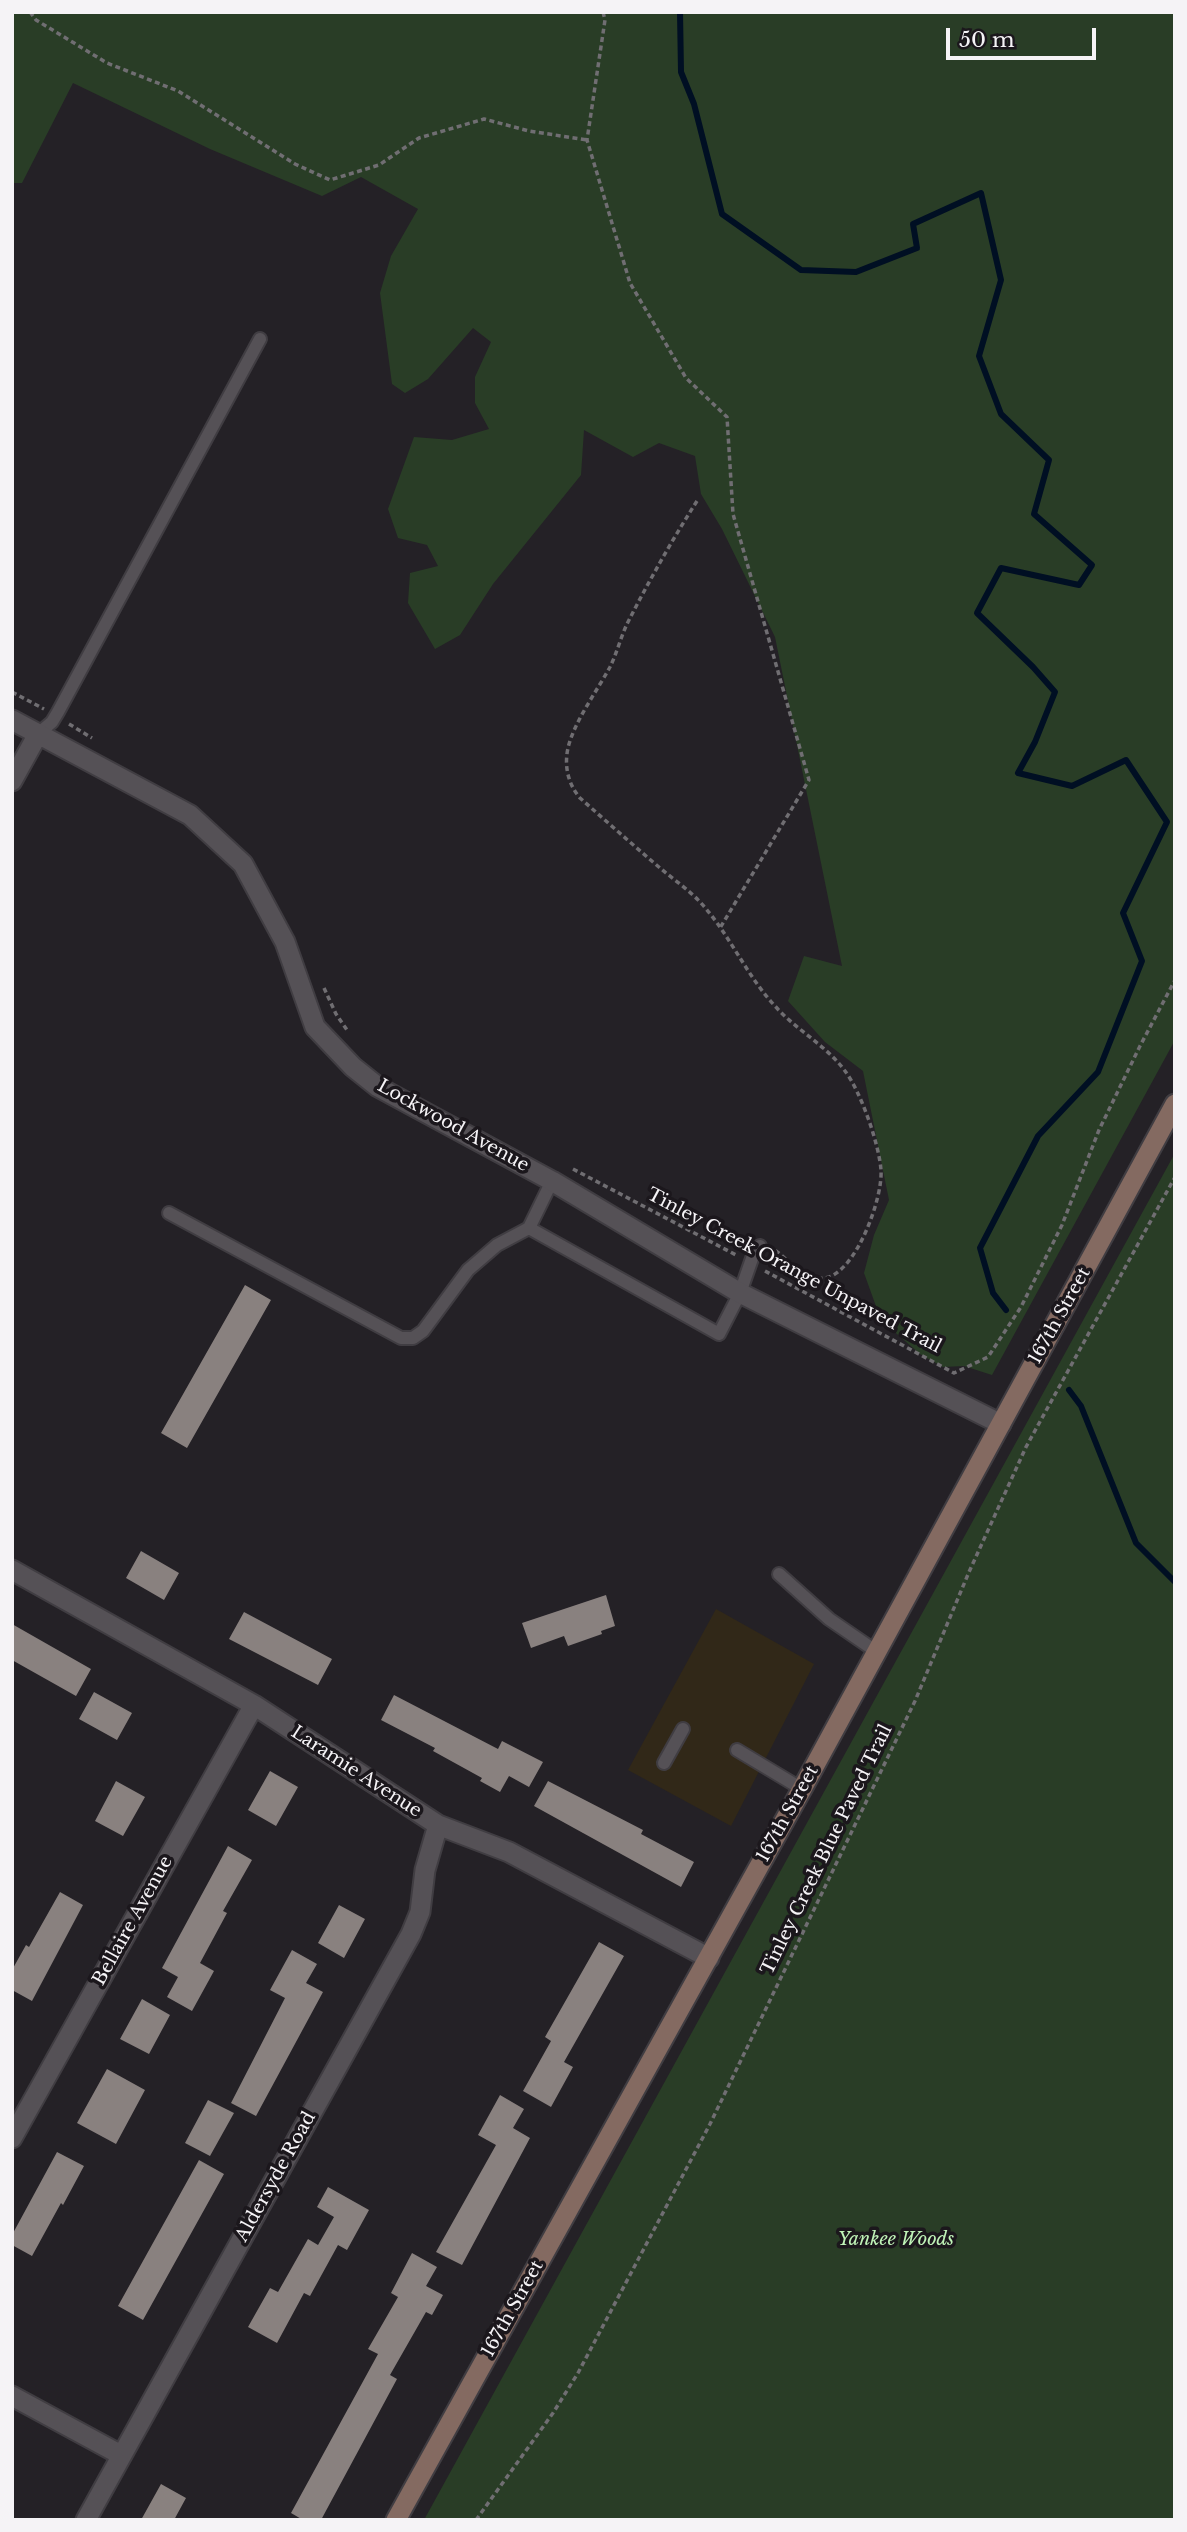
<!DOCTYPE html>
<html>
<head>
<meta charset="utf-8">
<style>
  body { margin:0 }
  #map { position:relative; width:1187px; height:2532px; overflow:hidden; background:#242126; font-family:"Libre Baskerville",serif }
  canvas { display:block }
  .frame { position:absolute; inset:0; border:14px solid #f5f3f6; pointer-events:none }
  .scale { position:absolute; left:946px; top:28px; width:150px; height:32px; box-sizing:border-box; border:4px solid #f5f3f6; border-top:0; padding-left:9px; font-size:21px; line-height:24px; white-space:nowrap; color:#f5f3f6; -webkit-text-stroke:5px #1b171c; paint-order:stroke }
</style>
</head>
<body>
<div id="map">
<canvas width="1187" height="2532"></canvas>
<div class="frame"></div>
<div class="scale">50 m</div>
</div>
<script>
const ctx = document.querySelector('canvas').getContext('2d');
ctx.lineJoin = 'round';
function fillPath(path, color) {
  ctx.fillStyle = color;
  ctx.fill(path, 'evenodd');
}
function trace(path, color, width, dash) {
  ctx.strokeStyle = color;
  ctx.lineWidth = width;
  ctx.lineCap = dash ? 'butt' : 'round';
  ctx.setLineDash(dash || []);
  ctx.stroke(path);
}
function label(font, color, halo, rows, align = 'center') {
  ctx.font = font + ' "Libre Baskerville",serif';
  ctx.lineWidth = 7;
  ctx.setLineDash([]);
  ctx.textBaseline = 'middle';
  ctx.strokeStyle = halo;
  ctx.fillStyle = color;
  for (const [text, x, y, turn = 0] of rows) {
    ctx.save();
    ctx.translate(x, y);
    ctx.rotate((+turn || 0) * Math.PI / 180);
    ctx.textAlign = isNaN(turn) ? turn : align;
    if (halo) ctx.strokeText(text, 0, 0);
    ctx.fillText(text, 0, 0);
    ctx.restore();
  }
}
const commercial = new Path2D(`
  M716,1609L814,1664L731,1826L628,1770Z`);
const green = new Path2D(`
  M12,12H1175V1040L992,1375L964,1366L943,1367L920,1354L881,1320L864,1273L874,1235L889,1200L863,1071L825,1042L788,1001L804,956L842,966L775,637L722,529L701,494L695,456L659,443L633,457L584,430L581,475L493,584L460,635L435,649L408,603L410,573L438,566L427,545L398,538L388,509L414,437L452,440L489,429L475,403V377L491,342L473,328L428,379L405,393L392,384L380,293L391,256L418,209L361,177L322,196L210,149L73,83L22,183H12Z
  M1175,1153V2520H424Z`);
const stream = new Path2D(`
  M680,12L681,72L694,104L722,214L801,270L856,272L917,248L913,224L981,193L1001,280L979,356L1001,414L1049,460L1034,514L1092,565L1079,585L1001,568L977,613L1033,667L1055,692L1035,742L1018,773L1072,786L1126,760L1167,822L1123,913L1142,961L1098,1072L1038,1136L980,1248L993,1293L1006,1310
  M1069,1390L1081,1406L1136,1543L1175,1582`);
const building = new Path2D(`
  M245,1285L271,1300L187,1448L161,1433Z
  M141,1551L179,1573L164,1600L126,1578Z
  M606,1595L615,1626L601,1631L602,1634L568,1646L564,1636L531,1648L522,1623Z
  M244,1612L332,1659L318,1685L229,1639Z
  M12,1624L91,1669L76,1696L12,1660Z
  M94,1692L132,1713L117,1740L79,1719Z
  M394,1695L498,1749L502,1741L543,1762L529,1787L509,1776L500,1792L480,1781L482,1778L433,1751L435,1748L381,1720Z
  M270,1771L298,1787L276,1826L248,1810Z
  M116,1781L145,1797L123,1836L95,1821Z
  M548,1781L643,1830L641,1834L694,1862L681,1887L534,1806Z
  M228,1846L252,1860L223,1911L227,1913L200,1963L214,1971L192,2011L167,1997L178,1977L162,1968Z
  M60,1892L83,1905L32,2001L12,1990V1970L26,1945L29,1947Z
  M339,1905L365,1919L344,1958L318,1943Z
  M599,1942L624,1956L564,2062L573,2067L551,2107L523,2091L551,2041L545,2037Z
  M292,1950L317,1964L306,1983L323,1992L256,2116L231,2103L285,1998L270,1990Z
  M142,1999L170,2015L149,2054L120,2039Z
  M107,2069L145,2090L116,2144L77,2123Z
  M500,2095L524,2109L513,2128L530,2138L462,2265L436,2252L496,2145L478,2135Z
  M208,2100L234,2113L210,2156L185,2143Z
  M57,2152L84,2166L63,2205L61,2203L32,2256L12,2245V2235Z
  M199,2160L224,2174L143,2320L118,2306Z
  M328,2187L369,2210L347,2250L338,2245L310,2296L304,2293L277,2343L248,2327L270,2288L278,2292L308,2239L318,2245L334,2217L317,2207Z
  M412,2253L437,2267L426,2286L443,2295L432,2315L426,2312L390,2375L397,2379L321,2520H303L291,2513L378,2354L368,2349L398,2297L391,2293Z
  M161,2484L186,2498L174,2520H141Z`);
const path = new Path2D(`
  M30,12L36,20L107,63L178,91L295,164L330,180L379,165L419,138L484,119L529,131L587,140
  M603,12L605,20L587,140L630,283L686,378L727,417L733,514L809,780L720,928
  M697,501C672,540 649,581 628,622C621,636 617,653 610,667C597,691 574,722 568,748C564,766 568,784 580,798C606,821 633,845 660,868C673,879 689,890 700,902C729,933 746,975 775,1006C796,1030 826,1045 845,1071C861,1092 879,1144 881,1170C883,1198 856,1273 825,1278C807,1281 788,1260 775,1250
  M12,692L44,709
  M69,724L92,738
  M324,988L336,1014L347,1030
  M573,1169L736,1255
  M765,1271L954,1373L988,1357L1021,1307L1062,1225L1099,1130L1140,1046L1175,980
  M476,2520L553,2413L578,2373L710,2124L915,1701L969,1572L1026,1447L1175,1177`);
const service = new Path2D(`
  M38,734L52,722L58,712L260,339
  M552,1181L529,1228L719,1334L740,1293L755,1250L760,1246
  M169,1213L401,1338H413L423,1331L468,1270L497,1245L529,1228
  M779,1574L829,1619L877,1652
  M737,1750L802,1789
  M664,1763L683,1729`);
const minor = new Path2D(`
  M12,720L190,815L243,864L285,942L315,1027L353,1067L378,1087L552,1181L740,1293L1001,1424
  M12,781L38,734
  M12,1570L254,1705L438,1825L509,1852L709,1958
  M12,2138L254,1705
  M12,2396L121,2455
  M86,2520L411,1934L420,1912L425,1870L438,1825`);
const secondary = new Path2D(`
  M396,2520L802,1789L1175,1104`);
const streetNames = [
  ["Lockwood Avenue",453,1126,29],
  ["Tinley Creek Orange Unpaved Trail",794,1271,28],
  ["167th Street",1060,1316,-61],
  ["Laramie Avenue",356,1772,33],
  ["167th Street",788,1814,-61],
  ["Tinley Creek Blue Paved Trail",827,1850,-64],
  ["Bellaire Avenue",133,1921,-61],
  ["Aldersyde Road",276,2177,-61],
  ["167th Street",513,2309,-61]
];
const parkNames = [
  ["Yankee Woods",896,2240]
];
fillPath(commercial, '#312818');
fillPath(green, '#293d26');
trace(stream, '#000f23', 6);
fillPath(building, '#89817f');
trace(service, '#403d42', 16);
trace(minor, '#403d42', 23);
trace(secondary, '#403d42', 23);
trace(path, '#706e72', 3.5, [5, 3.5]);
trace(service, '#555156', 12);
trace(minor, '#555156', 19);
trace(secondary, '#846a61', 19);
label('18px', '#f5f3f6', '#1b171c', streetNames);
label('italic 18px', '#c0f4b8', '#1b171c', parkNames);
</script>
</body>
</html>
